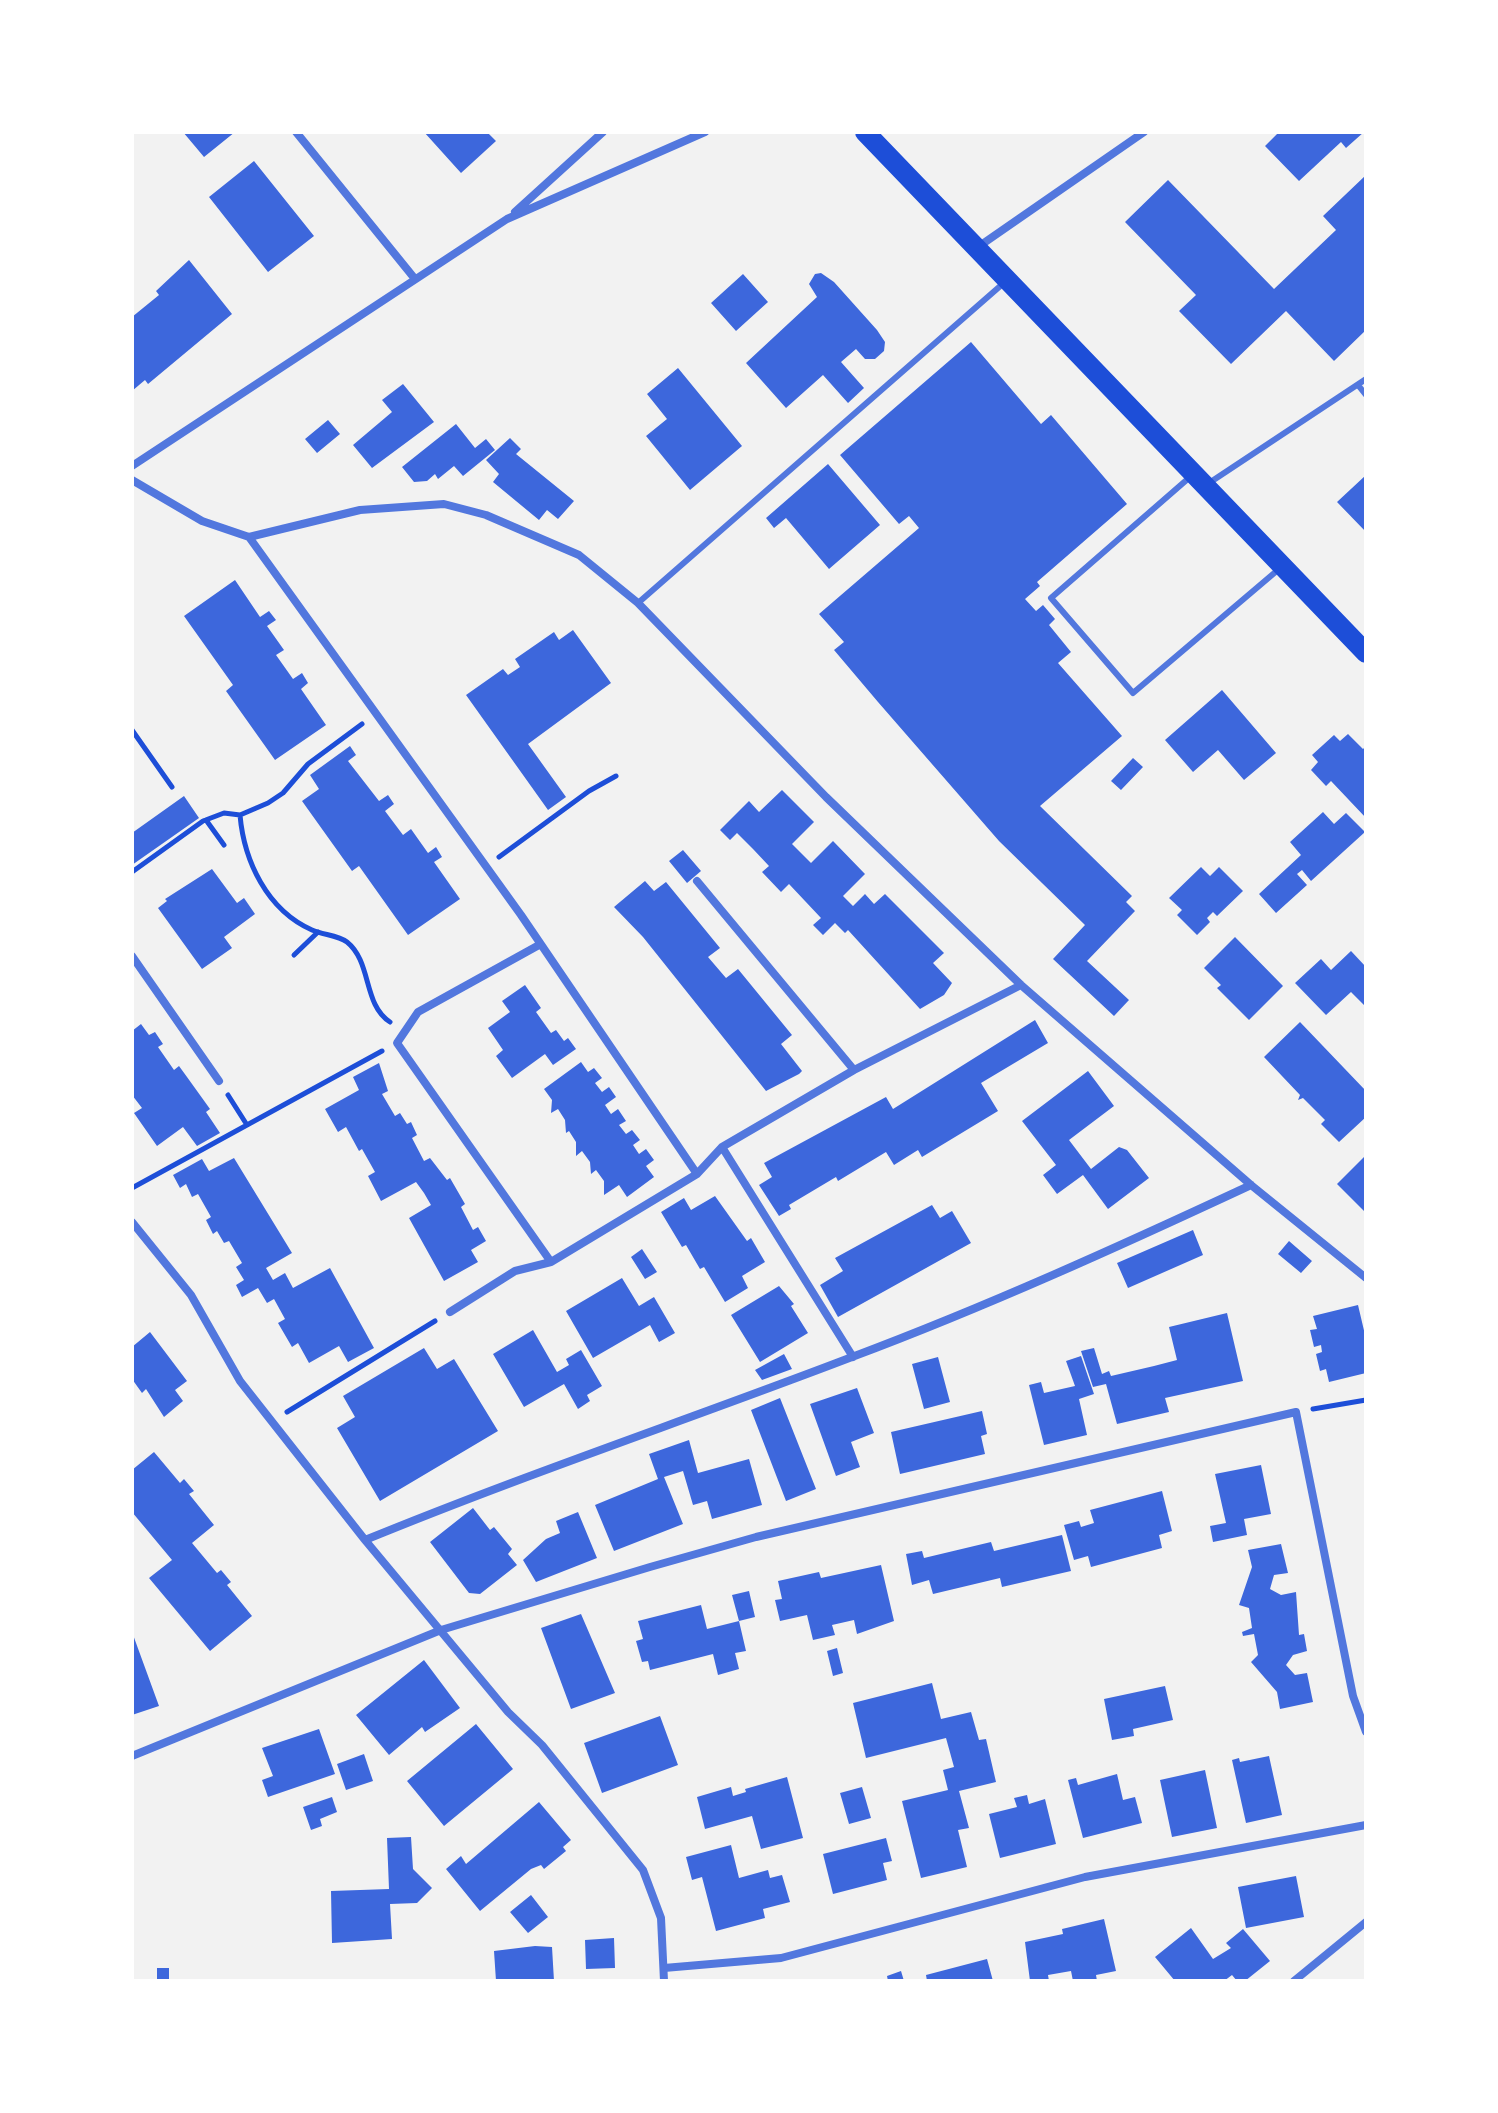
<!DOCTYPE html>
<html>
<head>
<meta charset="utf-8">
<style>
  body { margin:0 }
  #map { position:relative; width:1498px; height:2113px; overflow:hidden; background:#f2f2f2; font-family:Literata,serif }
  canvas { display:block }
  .frame { position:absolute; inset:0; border:134px solid #fff; pointer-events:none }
</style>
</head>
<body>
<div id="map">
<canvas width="1498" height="2113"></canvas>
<div class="frame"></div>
</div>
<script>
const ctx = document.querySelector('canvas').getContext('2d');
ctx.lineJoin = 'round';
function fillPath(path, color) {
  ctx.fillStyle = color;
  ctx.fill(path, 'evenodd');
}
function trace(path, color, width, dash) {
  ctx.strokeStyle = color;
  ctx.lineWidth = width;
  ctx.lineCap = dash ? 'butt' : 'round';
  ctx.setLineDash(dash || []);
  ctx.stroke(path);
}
const building = new Path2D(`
  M183,132H235L204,157Z
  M424,132H487L496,141L461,173Z
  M1279,132H1364L1346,148L1341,142L1299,181L1265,146Z
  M254,161L314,236L268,272L209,197Z
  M1366,175V330L1334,361L1286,311L1231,364L1179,311L1196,295L1125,222L1168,180L1274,289L1336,230L1323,216Z
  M189,260L232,314L148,384L145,380L132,391V317L159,295L156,291Z
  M821,273L834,282L877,330L885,342L884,351L875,359H865L856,349L841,362L864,388L848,403L823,375L786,408L746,363L817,297L809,284L815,274Z
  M743,274L768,302L736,331L711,303Z
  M971,342L1041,424L1051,415L1127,504L1037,582L1040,586L1025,599L1036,611L1043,605L1055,619L1049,625L1071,652L1058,663L1122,736L1040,806L1132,896L1126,902L1135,911L1087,961L1129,1000L1114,1016L1053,959L1085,925L999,841L878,702L834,650L844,642L819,614L919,528L909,516L899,524L840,455Z
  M678,368L742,446L690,490L646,436L667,419L647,394Z
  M403,384L434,422L372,468L353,445L392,412L382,400Z
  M328,420L340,434L317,453L305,439Z
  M456,424L475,448L486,439L495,450L463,476L454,466L438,479L435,474L427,481L414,482L402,467Z
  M510,438L521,449L516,454L574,501L558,519L547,510L539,520L493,482L499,474L486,460Z
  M828,464L880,525L829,569L786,518L774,528L766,518Z
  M1366,475V532L1337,502Z
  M235,580L260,617L269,611L276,620L267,626L284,650L276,655L293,679L302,673L308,683L301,689L326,725L275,760L226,691L233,685L184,616Z
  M573,630L611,683L528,744L566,797L548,810L466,695L503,669L508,675L520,667L515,659L554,632L559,640Z
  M1222,690L1276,753L1244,780L1218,750L1193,772L1165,740Z
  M1348,734L1363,749L1366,746V818L1331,781L1326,786L1311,770L1318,762L1312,755L1334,735L1340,741Z
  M350,746L356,755L348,761L379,801L388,795L394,804L385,811L403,835L411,829L428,853L436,847L442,857L434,862L460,899L408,935L359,866L352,871L302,801L319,789L310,775Z
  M1133,758L1143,767L1121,790L1111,781Z
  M782,790L814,822L792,844L811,863L833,841L865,874L843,896L853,906L865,894L874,904L885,894L944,953L933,963L952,983L944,995L920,1009L848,930L845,933L835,923L823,935L813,925L821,918L789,884L781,892L762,872L769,866L753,849L737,833L730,840L720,830L749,801L759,812Z
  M184,796L199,818L132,865V833Z
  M1323,812L1334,824L1346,813L1365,832L1311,881L1302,870L1297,874L1307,885L1276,913L1259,894L1301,855L1290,842Z
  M683,850L701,871L687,883L669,861Z
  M1201,867L1210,876L1219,867L1243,891L1217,916L1213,912L1207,918L1210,922L1197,935L1177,915L1182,910L1169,898Z
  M212,869L237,903L244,898L255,914L224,937L232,948L202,969L158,908L167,901L165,899Z
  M645,881L654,891L666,882L720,948L708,957L726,978L738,969L792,1035L781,1044L802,1071L799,1074L766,1091L643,937L614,907Z
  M1235,937L1283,986L1249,1020L1217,988L1221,985L1204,968Z
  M1351,951L1366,967V1007L1351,992L1326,1015L1295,983L1321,959L1331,970Z
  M525,985L541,1008L536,1012L551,1033L556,1030L564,1041L568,1038L576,1049L553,1065L545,1054L512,1078L496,1056L503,1050L488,1028L510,1012L502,1001Z
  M1035,1020L1048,1043L981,1083L998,1111L922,1157L918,1150L894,1165L886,1152L838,1181L836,1177L789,1205L791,1209L779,1216L759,1185L772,1177L764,1163L886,1097L893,1109Z
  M1300,1022L1366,1091V1117L1339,1142L1321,1124L1325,1120L1303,1098L1298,1100L1300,1095L1264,1057Z
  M141,1024L149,1035L155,1032L163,1044L158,1047L174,1070L179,1066L187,1077L210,1109L206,1112L220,1133L197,1146L183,1127L157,1146L134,1113L142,1108L132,1095V1031Z
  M581,1062L588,1072L594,1068L602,1078L595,1083L602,1092L609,1087L616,1097L605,1105L611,1114L618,1109L626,1121L619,1125L626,1134L632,1130L640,1140L633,1145L639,1154L646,1149L654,1160L646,1166L654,1177L627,1197L619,1185L604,1195V1181L596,1170L591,1174L590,1162L582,1151L576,1156V1142L569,1131L566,1133L565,1120L558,1109L551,1113L552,1100L544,1089Z
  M379,1063L388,1091L382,1094L395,1116L400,1113L407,1124L411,1122L417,1135L412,1138L424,1161L430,1158L447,1180L450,1178L465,1204L461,1207L473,1230L478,1227L486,1241L471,1250L478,1262L444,1281L409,1218L431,1205L424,1193L416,1182L381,1201L368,1176L375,1172L362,1149L359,1151L346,1127L338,1132L325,1109L359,1090L353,1077Z
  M1088,1071L1114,1106L1069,1140L1091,1169L1119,1147L1127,1150L1149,1178L1108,1209L1083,1175L1057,1194L1043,1175L1056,1165L1022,1121Z
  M1366,1155V1213L1337,1184Z
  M234,1158L292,1253L266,1268L273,1280L285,1273L293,1288L330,1268L374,1348L348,1362L339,1346L309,1363L298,1343L292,1347L278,1323L285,1319L274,1299L267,1303L258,1288L242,1297L236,1285L244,1280L236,1267L242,1263L229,1241L224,1243L217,1231L213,1234L206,1220L211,1217L198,1194L192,1197L186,1184L180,1188L173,1175L202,1159L209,1171Z
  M715,1196L747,1241L751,1238L765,1262L742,1276L748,1288L725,1302L704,1267L700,1269L686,1245L682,1247L661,1212L684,1198L691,1210Z
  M932,1205L940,1218L952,1211L971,1243L838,1317L820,1285L843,1271L835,1258Z
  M1193,1230L1203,1255L1128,1288L1117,1263Z
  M1289,1241L1312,1261L1301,1273L1278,1254Z
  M642,1249L657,1272L645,1279L631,1257Z
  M622,1278L639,1306L654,1297L675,1333L659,1342L650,1325L593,1358L566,1311Z
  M779,1286L794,1304L791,1306L808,1333L760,1362L731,1315Z
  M1358,1305L1366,1339V1373L1329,1382L1326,1369L1320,1371L1316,1354L1322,1352L1321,1345L1314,1347L1310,1330L1317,1329L1313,1316Z
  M1227,1313L1243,1381L1165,1398L1169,1412L1117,1424L1106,1384L1093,1387L1081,1351L1094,1348L1102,1374L1109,1371L1111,1376L1154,1366L1177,1360L1169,1327Z
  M533,1330L557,1372L569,1365L566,1359L581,1350L602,1386L587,1395L590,1401L578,1409L564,1384L524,1407L493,1354Z
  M150,1332L187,1381L175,1390L183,1401L164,1417L146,1389L142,1393L132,1379V1347Z
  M424,1348L437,1369L454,1359L498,1431L380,1501L337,1428L355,1417L343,1396Z
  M784,1354L792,1369L762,1380L755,1370Z
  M1081,1356L1094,1394L1079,1399L1087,1435L1044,1445L1029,1385L1041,1382L1044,1393L1075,1386L1066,1361Z
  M938,1357L950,1402L924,1409L912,1364Z
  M857,1388L874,1433L851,1442L860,1467L836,1476L810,1404Z
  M780,1398L816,1489L786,1501L751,1410Z
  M982,1411L987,1434L981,1436L985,1454L900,1474L891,1432Z
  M689,1440L698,1473L749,1459L762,1505L712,1519L707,1501L693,1505L683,1471L664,1477L683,1524L614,1551L595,1505L658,1479L649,1454Z
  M154,1452L180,1483L184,1479L194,1491L189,1494L214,1525L192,1543L217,1573L221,1570L231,1582L227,1585L252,1616L210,1651L149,1578L172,1560L132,1512V1470Z
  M1261,1465L1271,1514L1244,1519L1247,1535L1213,1542L1210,1526L1226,1523L1215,1474Z
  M1162,1491L1172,1531L1159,1535L1162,1548L1091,1567L1088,1556L1074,1560L1064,1525L1079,1521L1081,1527L1094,1523L1090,1510Z
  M473,1508L490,1530L494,1527L512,1549L508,1554L517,1565L480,1594L469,1593L430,1542Z
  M578,1512L597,1558L536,1582L523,1560L546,1539L560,1533L556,1521Z
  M1062,1535L1071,1571L1002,1587L1000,1578L933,1594L929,1580L912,1585L906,1554L922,1551L924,1558L991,1542L994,1551Z
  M1281,1544L1288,1573L1274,1575L1270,1589L1281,1595L1296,1592L1299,1635L1304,1634L1307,1651L1293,1655L1286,1665L1295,1675L1307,1673L1313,1702L1280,1709L1277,1692L1251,1662L1258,1655L1254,1634L1243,1636L1242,1632L1252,1628L1249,1608L1239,1605L1252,1567L1248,1550Z
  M881,1565L894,1621L857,1634L854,1620L832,1625L835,1635L813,1640L807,1615L780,1621L775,1600L782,1599L778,1581L819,1572L821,1578Z
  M749,1591L755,1617L739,1621L732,1595Z
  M701,1605L707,1629L739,1621L746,1651L735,1653L739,1669L718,1675L713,1654L650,1670L648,1661L642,1662L636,1641L643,1639L638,1621Z
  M581,1614L615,1693L571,1709L541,1628Z
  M132,1632L159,1706L132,1715Z
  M837,1648L843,1673L833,1676L827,1651Z
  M424,1660L460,1708L425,1732L422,1727L389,1755L356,1715Z
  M932,1683L941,1719L971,1712L979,1740L986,1739L996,1782L959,1791L969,1828L958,1830L967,1867L921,1878L902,1801L948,1790L943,1770L954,1767L946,1738L866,1758L853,1703Z
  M1165,1686L1173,1720L1133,1729L1134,1736L1112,1740L1104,1699Z
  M660,1716L678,1765L602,1793L584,1743Z
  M476,1724L513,1769L444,1826L407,1781Z
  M319,1729L335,1774L268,1797L262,1780L273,1776L262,1748Z
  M364,1754L373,1781L346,1790L337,1764Z
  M1269,1756L1282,1815L1246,1823L1232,1760L1239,1758L1240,1762Z
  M1205,1770L1217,1828L1172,1837L1160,1780Z
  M1117,1774L1123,1800L1135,1797L1142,1823L1083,1838L1068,1780L1076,1778L1078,1785Z
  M787,1777L803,1838L761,1849L752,1816L705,1829L697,1797L731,1787L733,1796L746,1792L745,1789Z
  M862,1787L871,1818L849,1824L840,1793Z
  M1027,1795L1029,1804L1045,1799L1056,1844L1000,1858L989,1814L1017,1807L1014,1798Z
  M332,1797L337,1812L320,1819L322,1826L311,1830L303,1807Z
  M539,1802L571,1840L563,1847L566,1851L544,1869L541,1865L531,1869L480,1911L446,1869L461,1856L466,1864Z
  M411,1837L413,1869L432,1888L417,1903L390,1904L392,1939L332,1943L331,1891L389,1889L387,1838Z
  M886,1838L892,1861L883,1863L887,1880L833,1894L823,1854Z
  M731,1845L739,1878L768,1870L770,1878L782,1875L790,1902L763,1909L765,1918L716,1931L702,1877L692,1880L686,1857Z
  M1296,1876L1304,1917L1246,1928L1238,1887Z
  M531,1895L548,1917L528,1933L510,1912Z
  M1104,1919L1116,1971L1096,1975L1097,1981H1073L1071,1971L1048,1975L1049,1981H1030L1025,1942L1063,1934L1062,1929Z
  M1191,1928L1213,1959L1231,1948L1226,1943L1243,1929L1270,1961L1245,1981H1237L1232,1975L1224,1981H1175L1155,1957Z
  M614,1938L615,1968L586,1969L585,1940Z
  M535,1946L552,1947L554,1981H496L494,1951Z
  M987,1959L993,1981H927L926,1975Z
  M157,1968H169V1981H157Z
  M901,1971L904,1981H888L887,1976Z`);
const path = new Path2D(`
  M132,730L172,787
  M240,815C244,861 267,910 312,930C323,935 338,935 347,942C372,962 363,1005 390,1022
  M206,820L224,845
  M499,857L589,791L616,776
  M132,872L203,821L224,813L240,815L268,803L283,793L308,764L362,724
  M294,955L318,932
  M228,1095L247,1125L382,1051
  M132,1188L247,1125
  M1313,1409L1366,1400
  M287,1412L435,1321`);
const service = new Path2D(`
  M1358,385L1366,395
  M1190,477L1051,598L1133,693L1279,569
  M1209,483L1366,379
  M638,603L1006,281`);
const minor = new Path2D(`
  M296,132L415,279
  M515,212L603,132
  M978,247L1144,132
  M132,466L507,219L705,132
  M132,480L202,521L249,537L360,510L444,504L486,515L579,555L638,603L826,797L1021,985L1251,1185L1366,1278
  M249,537L521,915L697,1174
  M697,881L854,1070
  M539,945L418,1012L397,1043L551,1262
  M132,956L219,1081
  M722,1147L853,1357
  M132,1222L191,1295L240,1381L365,1540L508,1712L542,1745L643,1870L661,1918L664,1981
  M450,1312L515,1271L551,1262L697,1174L722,1147L854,1070L1021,985
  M365,1540C526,1474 690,1419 852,1357C988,1306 1120,1246 1251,1185
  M132,1756L441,1630L650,1567L756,1537L1296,1412L1353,1696L1366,1732
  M664,1968L781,1958L1085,1877L1366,1825
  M1294,1981L1366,1922`);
const primary = new Path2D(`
  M865,132L1366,653`);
fillPath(building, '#3d67dc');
trace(path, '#1d4ed8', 5);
trace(service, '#5277de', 6);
trace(minor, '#5277de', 8);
trace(primary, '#1d4ed8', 20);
</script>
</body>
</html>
